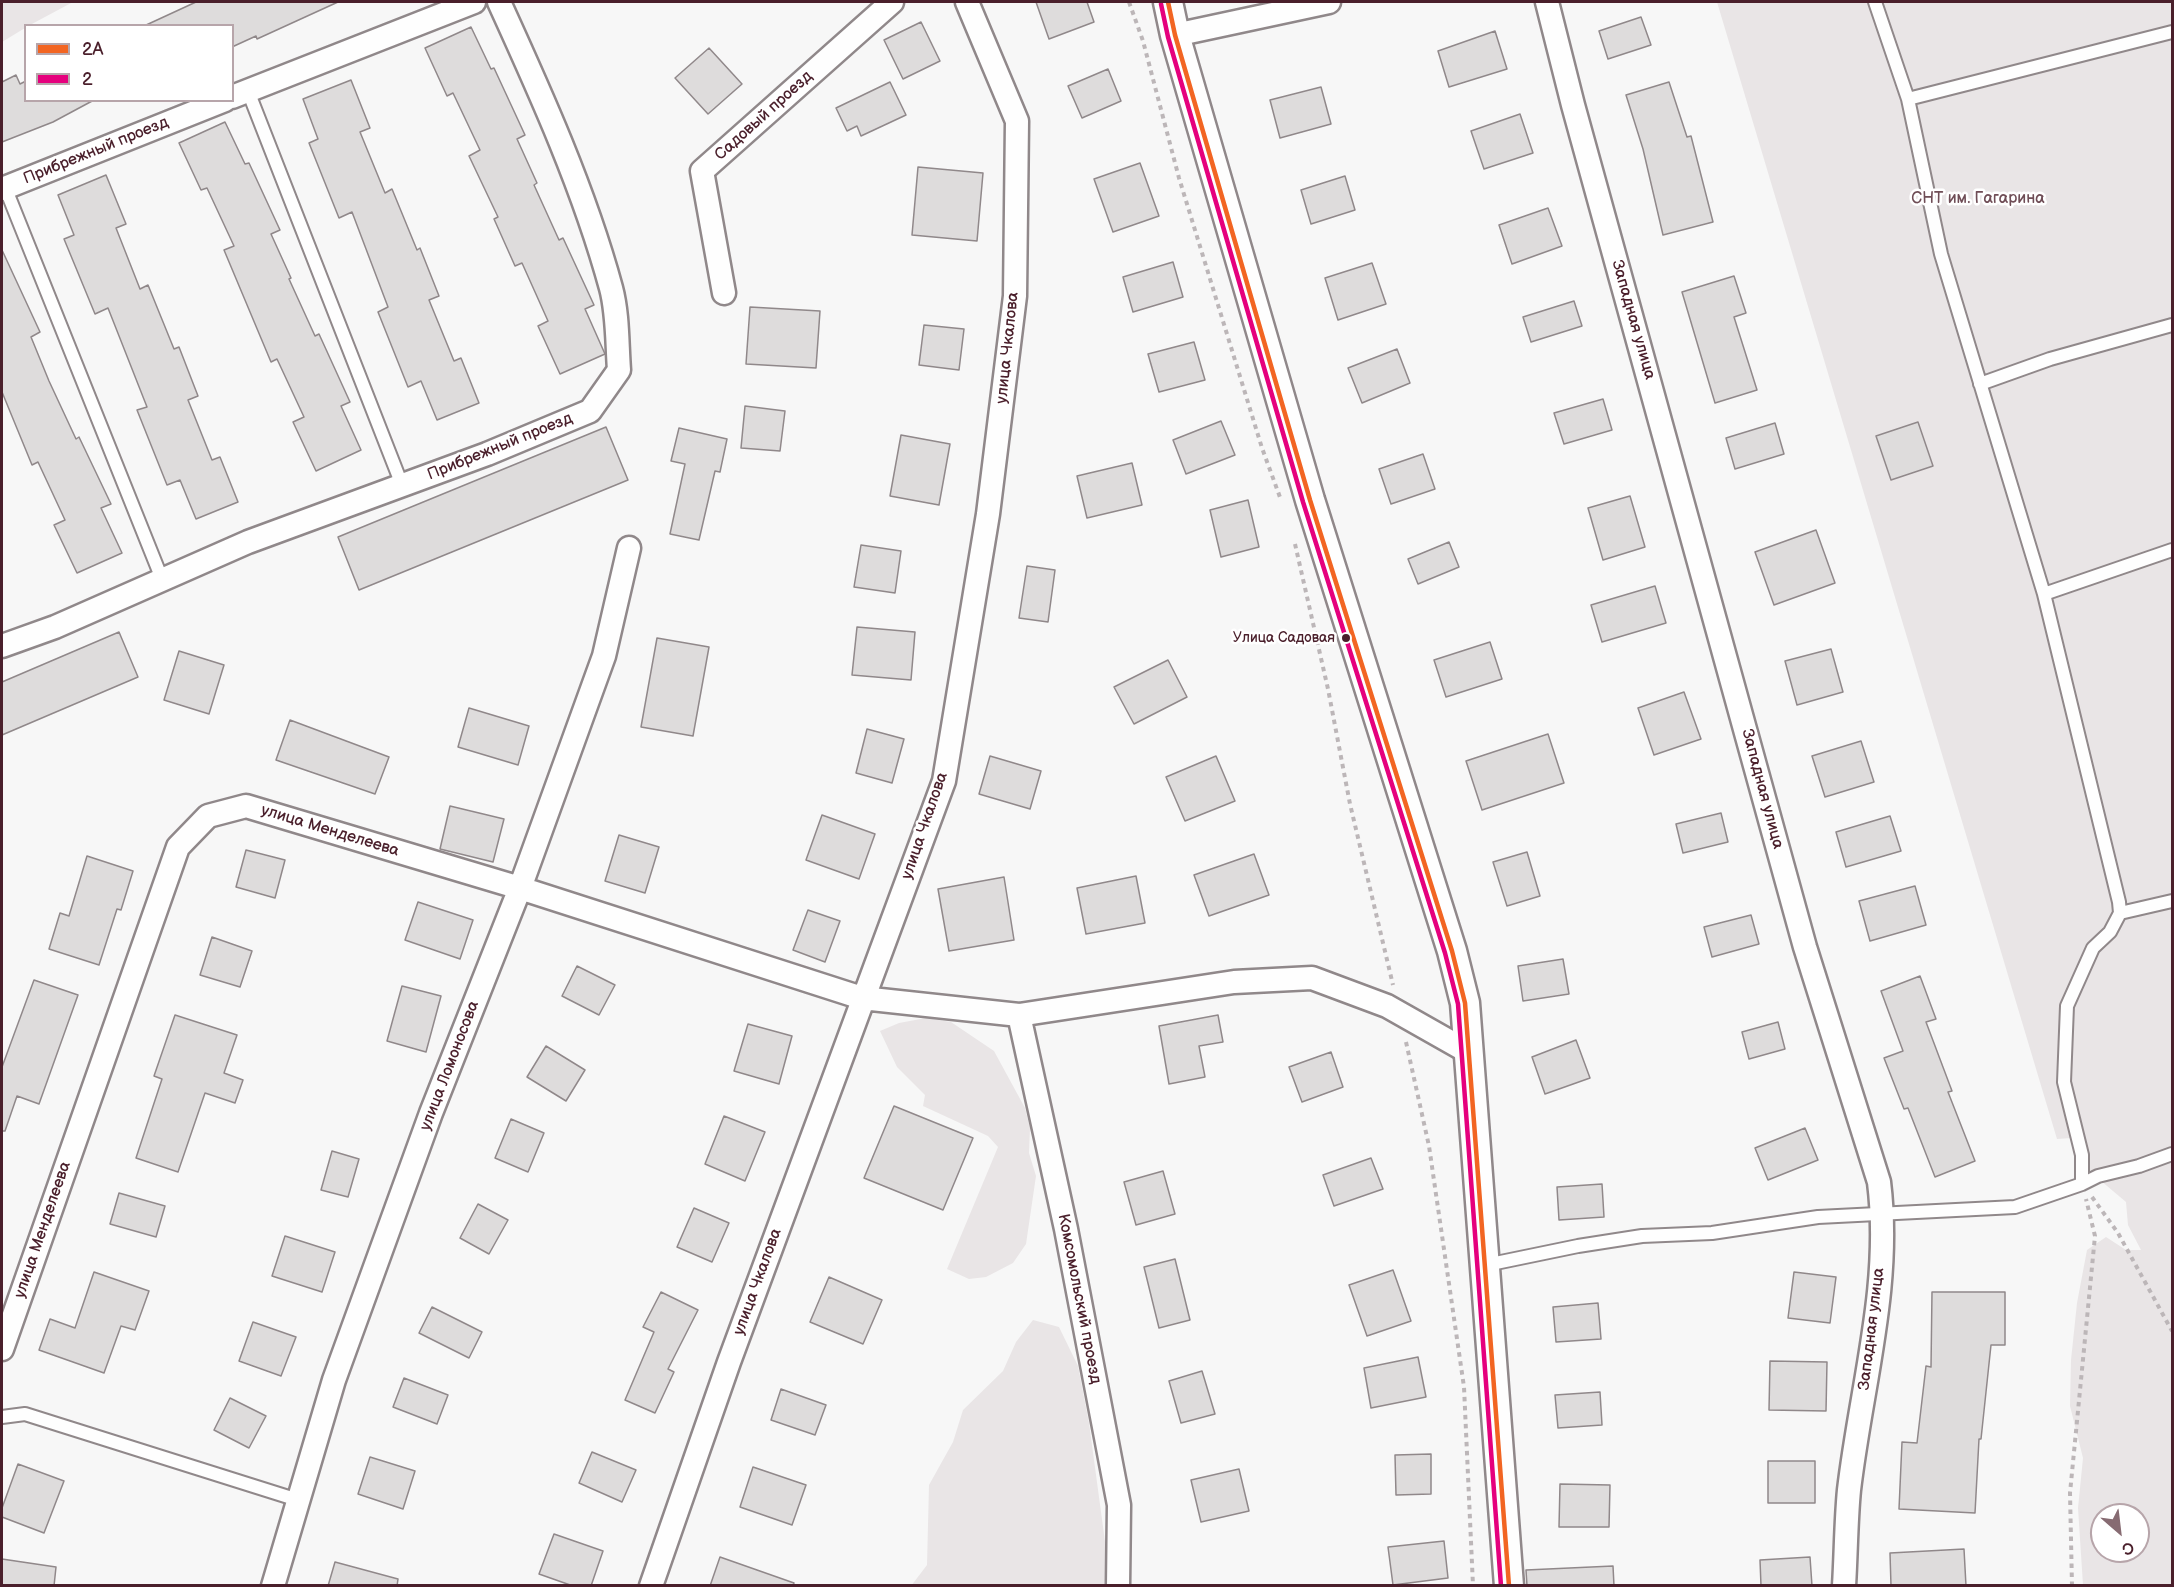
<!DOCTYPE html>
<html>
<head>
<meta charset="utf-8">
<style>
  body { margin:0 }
  #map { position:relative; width:2174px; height:1587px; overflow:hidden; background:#f7f7f7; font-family:"Balsamiq Sans",sans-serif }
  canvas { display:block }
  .frame { position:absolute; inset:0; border:3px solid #4a1f2b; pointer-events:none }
  .legend { position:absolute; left:24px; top:24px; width:210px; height:78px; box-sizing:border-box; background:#fff; border:2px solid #b7a5aa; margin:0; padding:8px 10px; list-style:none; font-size:18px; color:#4a1f2b }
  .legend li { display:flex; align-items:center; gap:12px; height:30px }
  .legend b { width:30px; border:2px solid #b7a5aa }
  .north { position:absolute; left:2090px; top:1503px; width:60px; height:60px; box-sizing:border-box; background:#fff; border:2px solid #b7a5aa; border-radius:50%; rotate:152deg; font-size:16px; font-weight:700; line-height:24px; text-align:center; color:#4a1f2b }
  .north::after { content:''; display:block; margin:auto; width:21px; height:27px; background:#876b72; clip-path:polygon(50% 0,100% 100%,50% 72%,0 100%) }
</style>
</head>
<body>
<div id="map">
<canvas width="2174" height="1587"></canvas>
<div class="frame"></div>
<ul class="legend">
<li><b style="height:8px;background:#f26522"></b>2А</li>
<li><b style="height:8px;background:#e5007d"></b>2</li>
</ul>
<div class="north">С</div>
</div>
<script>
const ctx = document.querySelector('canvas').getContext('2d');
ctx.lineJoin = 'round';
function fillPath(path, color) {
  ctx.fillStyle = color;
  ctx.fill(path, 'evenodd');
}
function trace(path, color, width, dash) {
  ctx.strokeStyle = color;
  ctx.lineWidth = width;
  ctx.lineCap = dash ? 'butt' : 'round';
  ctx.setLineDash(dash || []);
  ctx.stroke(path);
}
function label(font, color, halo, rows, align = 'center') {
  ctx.font = font + ' "Balsamiq Sans",sans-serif';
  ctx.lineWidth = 5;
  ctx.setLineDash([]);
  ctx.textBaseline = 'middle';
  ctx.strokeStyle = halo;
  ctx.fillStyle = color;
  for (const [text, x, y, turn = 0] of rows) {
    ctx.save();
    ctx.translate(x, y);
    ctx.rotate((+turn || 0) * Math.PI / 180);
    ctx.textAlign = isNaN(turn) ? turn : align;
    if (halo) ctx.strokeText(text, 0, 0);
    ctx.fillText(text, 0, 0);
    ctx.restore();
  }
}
const green = new Path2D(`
  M2,2H73L30,25L26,26L25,28L2,42Z
  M1717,2H2172V1585H2083L2078,1508L2083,1458L2070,1406L2071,1360L2077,1303L2087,1250L2106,1237L2126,1250H2141L2128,1225L2126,1202L2094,1175L2079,1154L2085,1145L2086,1137L2057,1139ZM2102,1515H2138V1551H2102Z
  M926,1018L951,1022L994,1051L1025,1108L1030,1128L1029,1153L1036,1176L1026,1244L1013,1263L986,1277L969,1279L947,1269L998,1147L988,1136L923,1106L925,1095L897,1067L880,1031L899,1023Z
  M1033,1320L1059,1327L1078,1366L1089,1423L1106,1549L1107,1585L911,1586L927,1565L929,1485L953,1442L963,1410L1003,1371L1016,1342Z`);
const building = new Path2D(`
  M196,2H338L257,39L256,36L232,47V26H144Z
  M1036,2H1087L1094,22L1049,39Z
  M1641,17L1651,45L1608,59L1599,31Z
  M921,22L940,61L903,79L884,40Z
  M471,27L491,69L494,68L525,135L517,139L537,183L534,185L559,240L563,238L594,305L585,309L605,354L560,374L538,326L548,321L522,263L515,266L494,219L498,217L469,156L480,150L453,93L447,96L425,48Z
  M1495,31L1507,69L1449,87L1438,51Z
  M709,48L742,84L708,114L675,78Z
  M1108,69L1121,101L1082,118L1068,86Z
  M16,75L20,84L26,81V100H94L53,122L2,142V82Z
  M351,80L370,128L360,132L385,193L392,189L417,250L420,248L439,296L429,300L454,361L461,358L479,403L437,420L421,381L408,387L378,312L388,307L352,212L339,218L309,143L318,139L303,99Z
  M890,82L906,115L861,136L857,126L847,131L836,108Z
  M1669,82L1687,137L1691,136L1713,222L1663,235L1643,149L1626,95Z
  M1321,87L1331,124L1280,138L1270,100Z
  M1520,114L1533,153L1484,169L1471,131Z
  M225,122L245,164L249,163L280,230L271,234L291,278L289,279L315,336L319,334L350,402L341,406L361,450L316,471L293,422L304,417L277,359L271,362L224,250L234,246L207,188L201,190L179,143Z
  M1140,163L1159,216L1113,232L1094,179Z
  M918,167L983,173L977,241L912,235Z
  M106,175L126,224L116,228L140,289L148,285L174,349L179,347L198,396L188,400L212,460L220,457L238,502L196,519L180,480L167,485L137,410L147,407L108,308L95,314L64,239L74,235L58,195Z
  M1345,176L1355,210L1311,224L1301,190Z
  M1548,208L1562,246L1512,264L1499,225Z
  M2,250L40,332L31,337L49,381L76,439L79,437L111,504L101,508L122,553L77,573L54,525L65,520L38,462L32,465L2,392Z
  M1173,262L1183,297L1133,312L1123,277Z
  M1372,263L1386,304L1338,320L1325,278Z
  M1734,276L1746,313L1734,317L1757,390L1715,403L1682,292Z
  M1574,301L1582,326L1531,342L1523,317Z
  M750,307L820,311L816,368L746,364Z
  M924,325L964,329L959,370L919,365Z
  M1194,342L1205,380L1159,392L1148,354Z
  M1397,349L1410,383L1362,403L1348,368Z
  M1603,399L1612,430L1564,444L1554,413Z
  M745,406L785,411L780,451L741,448Z
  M1221,421L1235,455L1186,474L1173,440Z
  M1918,422L1933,466L1891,480L1876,436Z
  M1775,423L1784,454L1735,469L1726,438Z
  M606,427L628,480L359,590L338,537Z
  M679,428L727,439L720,472L715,471L699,540L670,534L685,464L671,461Z
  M901,435L950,444L939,505L890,496Z
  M1423,454L1435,489L1391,504L1379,469Z
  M1132,463L1142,505L1087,518L1077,476Z
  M1630,496L1645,547L1603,560L1588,508Z
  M1248,500L1259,547L1221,557L1210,510Z
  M1816,530L1835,583L1774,605L1755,552Z
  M1449,542L1459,567L1418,584L1408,559Z
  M861,545L901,551L895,593L854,587Z
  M1027,566L1055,570L1048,622L1019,618Z
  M1655,586L1666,623L1602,642L1591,605Z
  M857,627L915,632L911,680L852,675Z
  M119,632L138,677L2,735V682Z
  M657,638L709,647L693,736L641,727Z
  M1490,642L1502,679L1446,697L1434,660Z
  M1831,649L1843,692L1797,705L1785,661Z
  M179,651L224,665L209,714L164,700Z
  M1168,660L1187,697L1134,724L1114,687Z
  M1684,692L1701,739L1654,755L1638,708Z
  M469,708L529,726L518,765L458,747Z
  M290,720L389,757L375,794L276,760Z
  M867,729L904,739L892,783L856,773Z
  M1548,734L1564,783L1482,810L1466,761Z
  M1861,741L1874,782L1825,797L1812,756Z
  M990,756L1041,771L1030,809L979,794Z
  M1216,756L1235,801L1185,821L1166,777Z
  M450,806L504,819L493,862L440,849Z
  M1721,813L1728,842L1683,853L1676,824Z
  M822,815L875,834L859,879L806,860Z
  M1890,816L1901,851L1846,867L1836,832Z
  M619,835L659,847L645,893L605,881Z
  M246,850L285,860L275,898L236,887Z
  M1527,852L1540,896L1507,906L1493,862Z
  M1254,854L1269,895L1209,916L1194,875Z
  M87,856L133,871L121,910L117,909L99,965L49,949L60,913L69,916Z
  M1136,876L1145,923L1086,934L1077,888Z
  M1004,877L1014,940L949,951L938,889Z
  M1915,886L1926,925L1870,941L1859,901Z
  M418,902L473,920L460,959L405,940Z
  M808,910L840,921L825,962L793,950Z
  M1751,915L1759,944L1712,957L1704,927Z
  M212,937L252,951L240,987L200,975Z
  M1563,959L1569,994L1523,1001L1518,966Z
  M577,966L615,985L599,1015L562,996Z
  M1920,976L1936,1019L1926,1022L1952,1091L1948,1092L1975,1161L1935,1177L1908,1108L1904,1109L1884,1058L1903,1051L1881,991Z
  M34,980L78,995L39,1104L17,1096L5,1131H2V1067Z
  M402,986L441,996L426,1052L387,1041Z
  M175,1015L237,1035L224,1073L243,1080L235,1103L205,1093L178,1172L136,1158L162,1079L154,1076Z
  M1218,1015L1223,1042L1199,1046L1205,1077L1169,1084L1159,1026Z
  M1778,1022L1785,1049L1749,1059L1742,1032Z
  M748,1024L792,1036L779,1084L734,1071Z
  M1576,1040L1590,1078L1545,1094L1532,1057Z
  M546,1046L585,1070L566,1101L527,1077Z
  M1331,1052L1343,1087L1302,1102L1289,1067Z
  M894,1106L973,1138L943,1210L864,1178Z
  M724,1116L765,1132L745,1181L705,1164Z
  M511,1119L544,1133L528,1172L495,1158Z
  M1805,1128L1818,1160L1768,1180L1755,1148Z
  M332,1151L359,1159L348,1197L321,1190Z
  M1371,1158L1383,1189L1334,1206L1323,1175Z
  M1163,1171L1175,1214L1136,1225L1124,1182Z
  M1602,1184L1604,1217L1559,1220L1557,1187Z
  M119,1193L165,1206L156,1237L110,1224Z
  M478,1204L508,1220L489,1254L460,1238Z
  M694,1208L729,1223L712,1262L677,1247Z
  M285,1236L335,1252L322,1292L272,1276Z
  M1175,1259L1190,1320L1159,1328L1144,1267Z
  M1393,1270L1411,1321L1367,1336L1349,1285Z
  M94,1272L149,1291L135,1330L121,1326L104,1373L39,1350L50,1319L75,1328Z
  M1794,1272L1836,1277L1830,1323L1788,1318Z
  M829,1277L882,1300L863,1344L810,1322Z
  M661,1292L698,1310L668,1369L674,1372L655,1413L625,1400L654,1332L643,1327Z
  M1932,1292H2005V1345H1991L1981,1439H1979L1975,1513L1899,1509L1902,1442L1917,1443L1926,1366L1931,1367Z
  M1598,1303L1601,1339L1556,1342L1553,1307Z
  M432,1307L482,1332L469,1358L419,1333Z
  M253,1322L296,1337L281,1376L239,1361Z
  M1418,1357L1426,1397L1371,1408L1364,1368Z
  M1770,1361L1827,1362L1826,1411L1769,1410Z
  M1202,1371L1215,1414L1181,1423L1169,1381Z
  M404,1378L448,1395L437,1424L393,1407Z
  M781,1389L826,1405L815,1435L771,1420Z
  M1600,1392L1602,1425L1558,1428L1555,1395Z
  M230,1398L266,1416L249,1448L214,1430Z
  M592,1452L636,1470L622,1502L579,1483Z
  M1431,1454V1494L1396,1495L1395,1455Z
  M370,1457L415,1471L403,1509L358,1494Z
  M1768,1461H1815V1503H1768Z
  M18,1464L64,1481L44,1533L2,1517V1508Z
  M753,1467L806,1485L792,1525L740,1507Z
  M1239,1469L1249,1511L1201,1522L1191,1480Z
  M1560,1484L1610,1485L1609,1527H1559Z
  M554,1534L603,1551L591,1586H573L539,1574Z
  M1444,1541L1448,1578L1393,1585L1388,1547Z
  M1964,1549L1966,1586H1891L1890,1553Z
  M720,1557L794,1583L793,1586H710Z
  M1810,1557L1812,1586H1761L1760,1560Z
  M2,1559L56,1567L54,1586H2Z
  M335,1562L398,1579L397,1586H328Z
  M1613,1566L1614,1586H1527L1526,1570Z`);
const path = new Path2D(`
  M1129,2L1143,41L1179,178L1262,448L1281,500
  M1295,544L1328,689L1350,804L1393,985
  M1406,1042L1429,1146L1464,1387L1473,1586
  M2092,1197L2118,1233L2172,1331
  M2072,1586L2070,1493L2095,1236L2086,1199`);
const service = new Path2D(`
  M1875,2L1908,99L1941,254L2044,594L2119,902L2120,913L2110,932L2093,948L2067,1006L2064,1082L2082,1155V1184
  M248,91L402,485
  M1908,99L2172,32
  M5,187L162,579
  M1980,384L2050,359L2172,325
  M2044,594L2172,550
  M2120,913L2172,901
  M1486,1265L1578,1246L1642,1236L1712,1233L1818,1217L2015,1207L2082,1184L2098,1176L2139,1166L2172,1154
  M2,1417L25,1414L298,1500`);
const minor = new Path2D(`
  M1547,2L1573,105L1805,947L1879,1182C1892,1286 1861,1387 1849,1490C1846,1521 1846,1554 1844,1586
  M1175,35L1329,2
  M232,97L474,2
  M2,189L225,100
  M724,293L702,171L892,2
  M2,646L55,627L248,542L487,454L590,411L619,370C617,344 618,314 611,288C584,189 541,94 499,2
  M1019,1015L1066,1229L1119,1505L1118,1586
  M2,1349L178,847L208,816L246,806L520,888L862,998L1019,1015L1234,982L1312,978L1387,1006L1470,1053
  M273,1586L334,1380L431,1113L520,888L604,656L629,548
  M651,1586L729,1362L944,781L988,514L1015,296L1017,121L967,2`);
const tertiary = new Path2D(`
  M1168,2L1175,35L1310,500L1452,951L1465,1003L1509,1586`);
const bus1 = new Path2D(`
  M1168,2L1175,35L1310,500L1452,951L1465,1003L1509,1586`);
const bus2 = new Path2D(`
  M1161,4L1168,37L1303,502L1445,953L1458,1004L1501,1586`);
const markers = [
  [1346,638,5,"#4a1f2b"]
];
const busNames = [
  ["Улица Садовая",1335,638]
];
const streetNames = [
  ["Садовый проезд",764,116,-42],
  ["Прибрежный проезд",96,151,-22],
  ["Западная улица",1633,320,74],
  ["улица Чкалова",1008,348,-84],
  ["Прибрежный проезд",500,447,-22],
  ["Западная улица",1762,789,75],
  ["улица Чкалова",925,826,-71],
  ["улица Менделеева",330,831,17],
  ["улица Ломоносова",450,1066,-69],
  ["улица Менделеева",43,1230,-71],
  ["улица Чкалова",758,1282,-70],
  ["Комсомольский проезд",1079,1299,79],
  ["Западная улица",1872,1329,-83]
];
const parkNames = [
  ["СНТ им. Гагарина",1978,199]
];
fillPath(green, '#e9e5e6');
fillPath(building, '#dedcdc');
trace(building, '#90888a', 1.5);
trace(service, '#90888a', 16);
trace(minor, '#90888a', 27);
trace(tertiary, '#90888a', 33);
trace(path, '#bcb6b8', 4, [4.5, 4.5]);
trace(service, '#fefefe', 12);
trace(minor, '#fefefe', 22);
trace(tertiary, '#fefefe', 28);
trace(bus1, '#f26522', 4.5);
trace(bus2, '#e5007d', 4.5);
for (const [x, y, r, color] of markers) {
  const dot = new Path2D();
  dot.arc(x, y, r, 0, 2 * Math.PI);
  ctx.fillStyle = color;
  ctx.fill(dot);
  trace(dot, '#fff', 2);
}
label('14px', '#4a1f2b', '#fff', busNames, 'right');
label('16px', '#4a1f2b', '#fff', streetNames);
label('16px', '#6f4d56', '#fff', parkNames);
</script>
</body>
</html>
